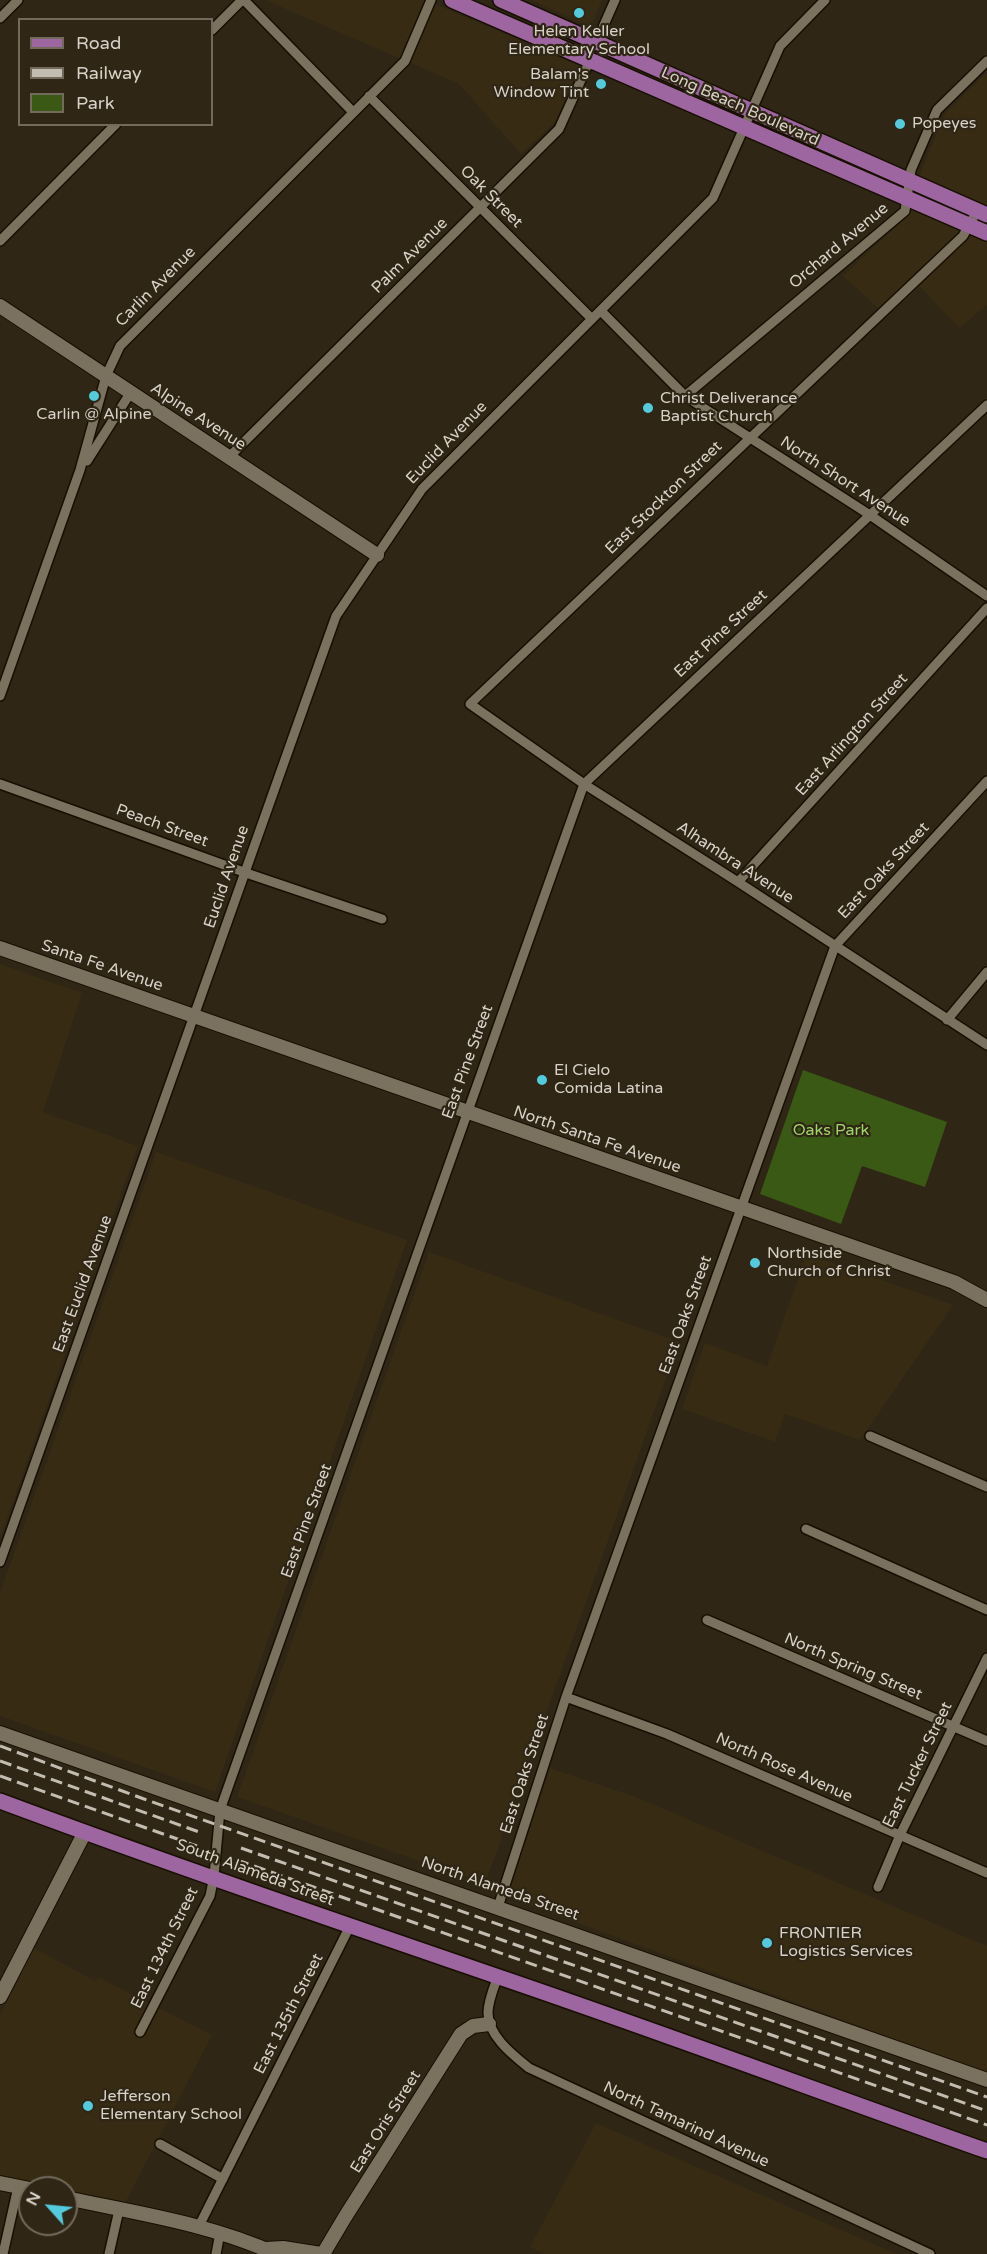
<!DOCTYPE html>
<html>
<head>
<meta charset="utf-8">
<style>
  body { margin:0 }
  #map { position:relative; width:987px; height:2254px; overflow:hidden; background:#2f2616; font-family:"Varela Round",sans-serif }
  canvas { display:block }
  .legend { position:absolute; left:18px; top:18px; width:195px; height:108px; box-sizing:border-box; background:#2f2616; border:2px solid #726a5d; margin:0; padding:8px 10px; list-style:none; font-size:18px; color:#d7d1c7 }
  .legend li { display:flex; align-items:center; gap:12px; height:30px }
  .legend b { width:30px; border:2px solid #726a5d }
  .north { position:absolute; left:18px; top:2176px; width:60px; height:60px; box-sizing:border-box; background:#2f2616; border:2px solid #726a5d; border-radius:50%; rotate:297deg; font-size:16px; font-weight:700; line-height:24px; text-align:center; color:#d7d1c7 }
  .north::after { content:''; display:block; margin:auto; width:21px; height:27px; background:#54cadd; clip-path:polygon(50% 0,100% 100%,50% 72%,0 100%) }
</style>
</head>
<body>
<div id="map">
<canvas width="987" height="2254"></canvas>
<ul class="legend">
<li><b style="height:8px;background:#9e66a0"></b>Road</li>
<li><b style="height:8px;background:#c2bcb1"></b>Railway</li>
<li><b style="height:16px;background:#395914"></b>Park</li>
</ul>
<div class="north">N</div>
</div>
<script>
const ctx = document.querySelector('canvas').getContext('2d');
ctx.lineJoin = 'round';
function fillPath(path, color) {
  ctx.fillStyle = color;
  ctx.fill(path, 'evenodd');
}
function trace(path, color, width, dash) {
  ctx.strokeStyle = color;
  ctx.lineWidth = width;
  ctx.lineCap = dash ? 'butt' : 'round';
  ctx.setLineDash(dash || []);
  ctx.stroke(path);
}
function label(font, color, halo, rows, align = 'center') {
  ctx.font = font + ' "Varela Round",sans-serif';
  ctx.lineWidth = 4.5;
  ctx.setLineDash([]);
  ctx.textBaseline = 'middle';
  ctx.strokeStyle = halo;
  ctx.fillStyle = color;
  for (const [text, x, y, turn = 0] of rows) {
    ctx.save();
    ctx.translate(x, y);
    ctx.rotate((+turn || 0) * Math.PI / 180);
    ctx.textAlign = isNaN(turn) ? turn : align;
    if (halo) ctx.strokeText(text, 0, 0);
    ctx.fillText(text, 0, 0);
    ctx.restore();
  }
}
const built = new Path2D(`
  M265,0H426L582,67L555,122L521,154L459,84Z
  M531,0H602L591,27Z
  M987,72V305L959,328L920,287L887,316L843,276L910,213L921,171L945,113Z
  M0,964L82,993L43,1112L138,1146L0,1539Z
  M156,1152L407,1240L215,1792L0,1716V1593Z
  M429,1252L679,1342L485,1884L237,1797Z
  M807,1254L953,1305L860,1440L785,1414L775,1442L682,1409L705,1343L767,1366Z
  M550,1768L636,1797L987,1946V2073L507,1897Z
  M34,1948L95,1981L98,1977L212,2035L124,2205L66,2191V2188H52L0,2176V2015Z
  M596,2123L897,2254H545L530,2247Z`);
const green = new Path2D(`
  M803,1070L947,1122L925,1187L862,1166L841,1224L760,1194Z`);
const street = new Path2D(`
  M244,0L353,112
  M0,18L18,0
  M212,30L242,0
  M596,43L615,0
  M369,96L592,319
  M977,211L963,236L470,704L584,784L738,882L987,1045
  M0,241L116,124
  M601,311L685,396L870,515L987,596
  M685,396L905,211L911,170L937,110L987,61
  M229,457L559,129L590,60
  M87,461L131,392
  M0,696L80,470L106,376L120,346L405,61L431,0
  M0,784L252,875L382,919
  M738,882L987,608
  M947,1020L987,972
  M870,1436L987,1487
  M806,1529L987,1610
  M0,1562L336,616L422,489L713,198L780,46L825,0
  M707,1620L987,1741
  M566,1697L667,1734L987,1873
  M878,1887L900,1835L987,1658
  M498,1907L566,1697L835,946L987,781
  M498,1976C494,1987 488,2001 488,2013C488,2036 513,2055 529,2068L930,2254
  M140,2032L210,1896L214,1876L220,1810L584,784L987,405
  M160,2144L223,2179
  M198,2228L350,1926
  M3,2254L18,2187
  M109,2254L119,2210
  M216,2254L220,2233`);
const secondary = new Path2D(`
  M0,306L377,555
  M0,948L954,1282L987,1300
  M0,1733L987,2080
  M0,1997L85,1832
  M0,2183L30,2189
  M66,2198C136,2213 211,2224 276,2254
  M266,2249L283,2248L321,2254
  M323,2254L345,2217L461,2034L473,2026L489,2024`);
const primary = new Path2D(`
  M452,0L987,233
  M501,0L987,215
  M0,1801C164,1862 330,1919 496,1976C661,2032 823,2093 987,2151`);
const rail = new Path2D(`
  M0,1746L144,1799L987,2097
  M0,1761L202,1833
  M0,1776L197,1846
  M241,1848L987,2111
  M237,1860L987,2125`);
const markers = [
  [579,13,6,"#54cadd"],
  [601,84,6,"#54cadd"],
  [900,124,6,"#54cadd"],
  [94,396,6,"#54cadd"],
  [648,408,6,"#54cadd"],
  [542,1080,6,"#54cadd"],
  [755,1263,6,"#54cadd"],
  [767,1943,6,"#54cadd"],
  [88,2106,6,"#54cadd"]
];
const poiNames = [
  ["Helen Keller",579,32,"center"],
  ["Elementary School",579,50,"center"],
  ["Balam's",589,75,"right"],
  ["Window Tint",589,93,"right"],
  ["Popeyes",912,124],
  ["Christ Deliverance",660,399],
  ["Baptist Church",660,417],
  ["Carlin @ Alpine",94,415,"center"],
  ["El Cielo",554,1071],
  ["Comida Latina",554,1089],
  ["Northside",767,1254],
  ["Church of Christ",767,1272],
  ["FRONTIER",779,1934],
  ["Logistics Services",779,1952],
  ["Jefferson",100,2097],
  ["Elementary School",100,2115]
];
const streetNames = [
  ["Long Beach Boulevard",740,107,24],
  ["Oak Street",491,197,45],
  ["Orchard Avenue",839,246,-40],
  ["Palm Avenue",410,256,-45],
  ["Carlin Avenue",156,287,-45],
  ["Alpine Avenue",198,417,33],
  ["Euclid Avenue",447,443,-46],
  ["North Short Avenue",845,482,33],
  ["East Stockton Street",664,498,-44],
  ["East Pine Street",721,634,-43],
  ["East Arlington Street",852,735,-48],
  ["Peach Street",162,826,20],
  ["Alhambra Avenue",735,863,33],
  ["East Oaks Street",884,871,-47],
  ["Euclid Avenue",227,877,-71],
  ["Santa Fe Avenue",102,966,19],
  ["East Pine Street",468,1062,-70],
  ["North Santa Fe Avenue",597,1140,19],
  ["East Euclid Avenue",83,1284,-70],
  ["East Oaks Street",686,1315,-70],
  ["East Pine Street",307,1521,-70],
  ["North Spring Street",853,1667,23],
  ["East Tucker Street",918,1765,-64],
  ["North Rose Avenue",784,1768,24],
  ["East Oaks Street",525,1774,-72],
  ["South Alameda Street",255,1873,20],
  ["North Alameda Street",500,1889,19],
  ["East 134th Street",165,1948,-64],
  ["East 135th Street",289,2014,-63],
  ["East Oris Street",386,2122,-58],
  ["North Tamarind Avenue",686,2125,25]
];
const parkNames = [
  ["Oaks Park",831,1131]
];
fillPath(built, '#372b14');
fillPath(green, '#395914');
trace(street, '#170f02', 12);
trace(secondary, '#170f02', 16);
trace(primary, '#170f02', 18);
trace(street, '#7b715f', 9);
trace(secondary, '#7b715f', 14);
trace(primary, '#9e66a0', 15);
trace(rail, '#c2bcb1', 3, [12, 6]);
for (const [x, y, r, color] of markers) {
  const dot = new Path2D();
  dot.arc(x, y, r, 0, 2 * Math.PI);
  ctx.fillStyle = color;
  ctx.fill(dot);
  trace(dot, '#2f2616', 2);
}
label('16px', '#d7d1c7', '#2f2616', poiNames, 'left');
label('16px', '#d7d1c7', '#2f2616', streetNames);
label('16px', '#9fd66a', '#2f2616', parkNames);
</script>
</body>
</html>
